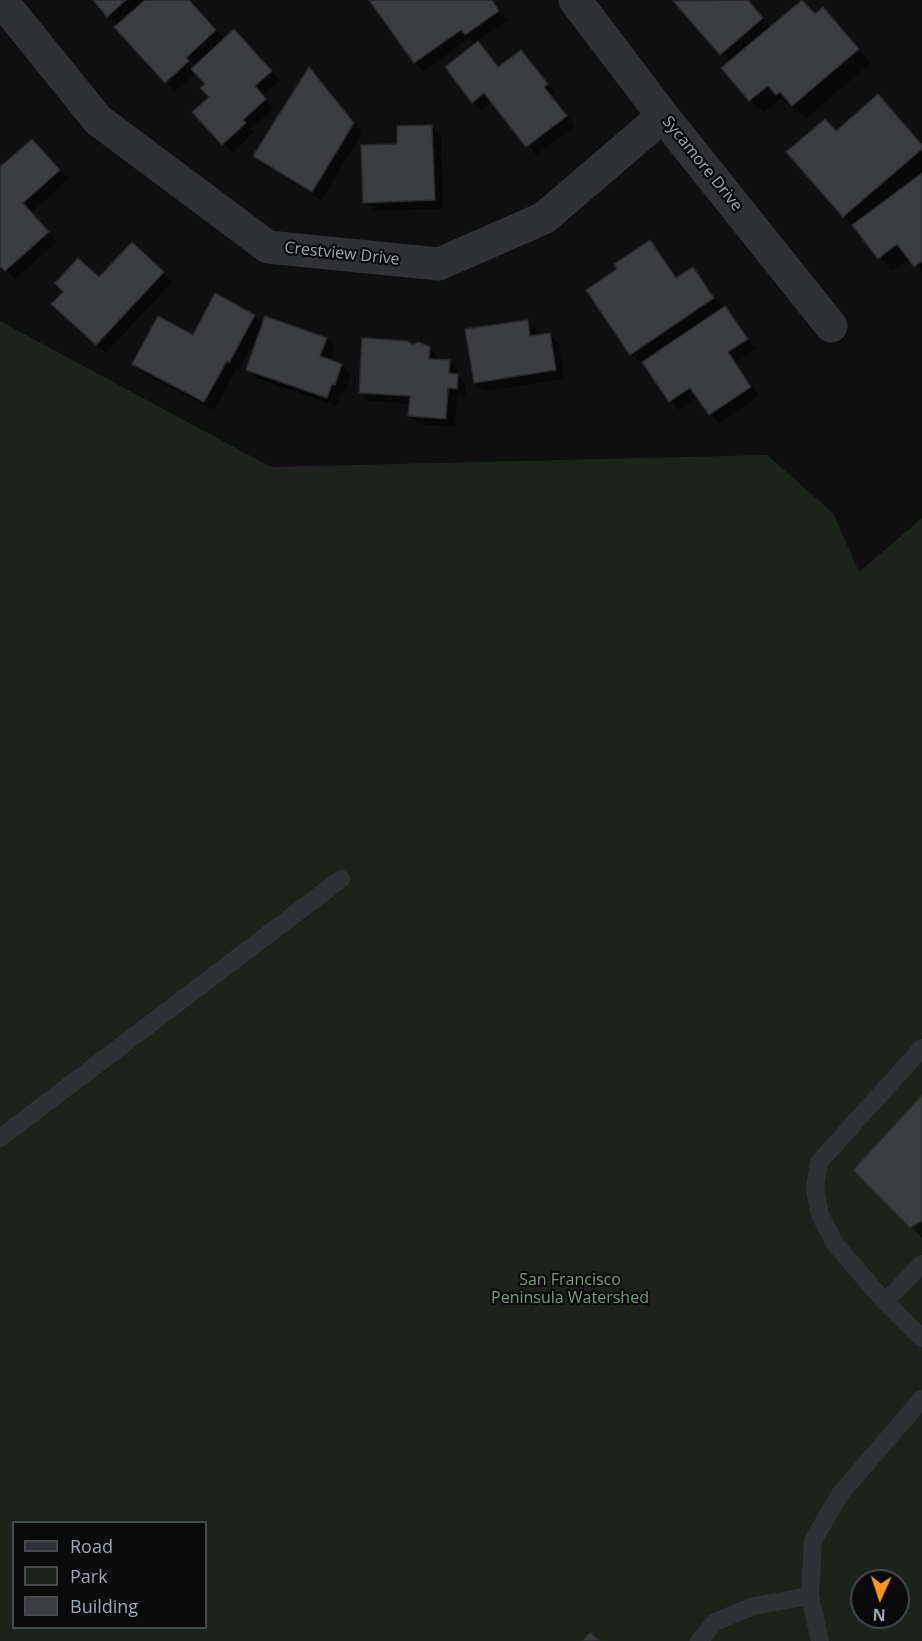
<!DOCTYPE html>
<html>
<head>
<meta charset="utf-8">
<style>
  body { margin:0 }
  #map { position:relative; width:922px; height:1641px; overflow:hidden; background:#0f0f10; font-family:"Open Sans",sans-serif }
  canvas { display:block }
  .legend { position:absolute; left:12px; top:1521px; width:195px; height:108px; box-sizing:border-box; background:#0a0a0b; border:2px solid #46494e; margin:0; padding:8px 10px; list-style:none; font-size:18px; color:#9fa7b2 }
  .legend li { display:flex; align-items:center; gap:12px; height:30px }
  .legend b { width:30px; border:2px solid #46494e }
  .north { position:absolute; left:850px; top:1569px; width:60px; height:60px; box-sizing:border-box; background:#0a0a0b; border:2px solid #46494e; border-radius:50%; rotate:183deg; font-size:16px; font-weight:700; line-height:24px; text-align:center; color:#9fa7b2 }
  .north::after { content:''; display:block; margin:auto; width:21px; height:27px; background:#fa981d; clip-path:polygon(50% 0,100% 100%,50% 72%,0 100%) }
</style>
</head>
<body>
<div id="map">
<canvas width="922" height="1641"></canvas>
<ul class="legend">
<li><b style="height:8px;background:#303135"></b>Road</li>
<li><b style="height:16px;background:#1b231b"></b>Park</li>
<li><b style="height:16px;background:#3b3d40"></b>Building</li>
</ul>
<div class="north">N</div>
</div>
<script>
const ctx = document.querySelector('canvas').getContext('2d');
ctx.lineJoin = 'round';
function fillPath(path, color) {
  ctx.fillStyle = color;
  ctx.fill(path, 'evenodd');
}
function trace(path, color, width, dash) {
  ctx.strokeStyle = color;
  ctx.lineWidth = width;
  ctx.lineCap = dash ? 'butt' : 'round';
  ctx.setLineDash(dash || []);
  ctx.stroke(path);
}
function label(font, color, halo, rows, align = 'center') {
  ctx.font = font + ' "Open Sans",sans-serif';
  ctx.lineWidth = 4.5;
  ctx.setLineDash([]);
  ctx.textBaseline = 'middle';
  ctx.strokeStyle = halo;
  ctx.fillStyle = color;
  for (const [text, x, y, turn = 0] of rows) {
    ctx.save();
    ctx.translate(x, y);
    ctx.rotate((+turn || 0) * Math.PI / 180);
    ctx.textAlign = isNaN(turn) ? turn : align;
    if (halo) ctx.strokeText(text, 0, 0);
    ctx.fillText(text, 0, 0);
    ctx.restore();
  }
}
const green = new Path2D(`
  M0,321L271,467L767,455L833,513L859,572L922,518V1641H0ZM14,1522H206V1628H14ZM862,1581H898V1617H862Z`);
const shadow = new Path2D(`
  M95,0H188L225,40H243L280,80L262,96L274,108L251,129L254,132L232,153L194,112L211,98L207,84L196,72L175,91L117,27L118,26ZM182,52L200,71L198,73L179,54Z
  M371,0H493L507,21L476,42L499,68L521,52L555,93L552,96L575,126L536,155L493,102L482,110L473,102L476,45L470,38L423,71L415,62Z
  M674,0H747L771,28L803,1L816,15L823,9L871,63L806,118L792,105L790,107L781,98L763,113L723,69L730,63Z
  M317,78L362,133L321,200L264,165L255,156Z
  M891,109L922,145V272L909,258L892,271L788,153Z
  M432,127L441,136L443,209L374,211L365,202L399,146Z
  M40,149L68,179L31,213L57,242L15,279L0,263V169Z
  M650,242L659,251L678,279L693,269L702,278L723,309L725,308L733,317L755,349L736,362L759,396L719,423L698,397L679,410L671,401L643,360L640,362L631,354L619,269Z
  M163,273L172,282L106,353L62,313L99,279Z
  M254,316L264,325L326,339L335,348L330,361L342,365L351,374L344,393L341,392L336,406L257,378L248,369L261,332L260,331L239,370L236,369L214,410L143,373L134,364L193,337Z
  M527,321L536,330L537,337L550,335L559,344L564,379L484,391L475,383Z
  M411,347L429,348L438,357V361H449L458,370V376L466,384L465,397L457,396L455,427L419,424L410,416L411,404L370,401L361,392Z
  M922,1097V1238L855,1170Z`);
const building = new Path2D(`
  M93,0H126L107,17Z
  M145,0H189L216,30L186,58L189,61L165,83L114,27Z
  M369,0H492L499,11L465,35L461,30L414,63Z
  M748,0L763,18L720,55L673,1Z
  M802,0L815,14L823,7L859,49L792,106L780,92L776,95L768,86L749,101L721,68Z
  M234,29L272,71L255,86L266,99L243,120L246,123L222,145L192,112L209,97L200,88L205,84L191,69Z
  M478,41L498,67L521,50L548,84L544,87L567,116L526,147L484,93L472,103L445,67Z
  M309,67L354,123L312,192L253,156Z
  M878,94L922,145V149L843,217L786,152L825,119L836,131Z
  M432,125L435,200L363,203L361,145L397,144V126Z
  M32,139L60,170L23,203L49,232L5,271L0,266V167Z
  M922,173V261L914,267L897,244L878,259L852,225Z
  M650,240L676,278L693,267L714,298L630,355L586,290L617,269L614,264Z
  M132,242L164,272L96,345L51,304L63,292L55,283L78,258L99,277Z
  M215,293L255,315L229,363L227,361L204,402L132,364L158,316L193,335Z
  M725,306L748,339L728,352L751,387L709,415L690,388L669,402L642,362Z
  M265,316L327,338L320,356L342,364L335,385L332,384L327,398L246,370Z
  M528,320L530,336L550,333L556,370L474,383L465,329Z
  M362,338L408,341L412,345L419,342L430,347L429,359L450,360L449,373L458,374L457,389L448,388L446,419L408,416L410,396L359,393Z
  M922,1095V1221L910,1228L853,1170Z
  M590,1632L600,1641H582Z`);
const lane = new Path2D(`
  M922,1048L819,1162L815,1189L820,1215L836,1245L885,1302L922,1338
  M0,1138L341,879
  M885,1302L922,1264
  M699,1641L715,1622L753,1606L810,1596
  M820,1641L810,1596L813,1541L840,1494L922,1399`);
const street = new Path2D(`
  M1,0L98,120L268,247L439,264L544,218L663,116
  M575,0L663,116L831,326`);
const streetNames = [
  ["Sycamore Drive",702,164,51],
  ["Crestview Drive",342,254,6]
];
const parkNames = [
  ["San Francisco",570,1280],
  ["Peninsula Watershed",570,1298]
];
fillPath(green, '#1b231b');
fillPath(shadow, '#0007');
fillPath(building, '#3b3d40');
trace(building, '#29292c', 1.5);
trace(lane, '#303135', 18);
trace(street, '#303135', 33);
label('16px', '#9fa7b2', '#0a0a0b', streetNames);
label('16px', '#769e75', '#0a0a0b', parkNames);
</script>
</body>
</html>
